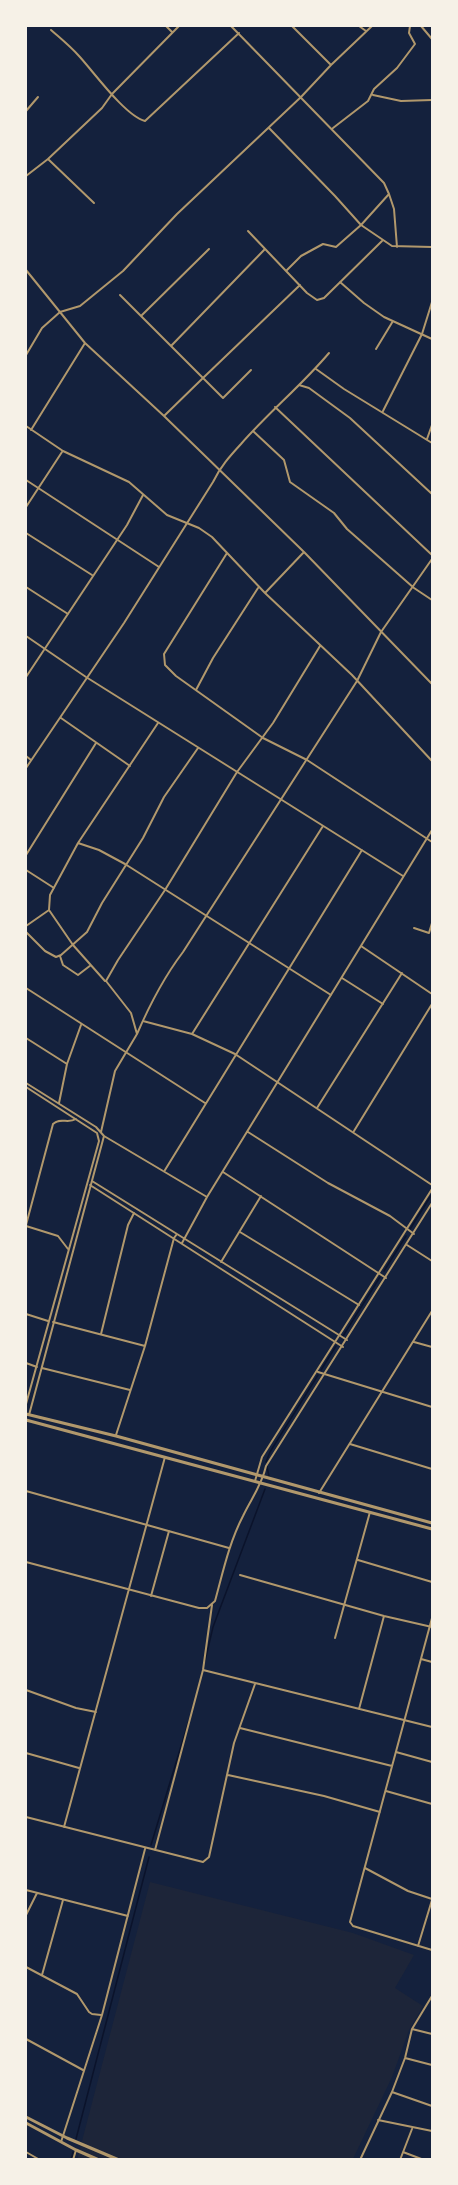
<!DOCTYPE html>
<html>
<head>
<meta charset="utf-8">
<style>
  body { margin:0 }
  #map { position:relative; width:458px; height:2185px; overflow:hidden; background:#14213d; font-family:"Noto Sans",sans-serif }
  canvas { display:block }
  .frame { position:absolute; inset:0; border:27px solid #f6f1e7; pointer-events:none }
</style>
</head>
<body>
<div id="map">
<canvas width="458" height="2185"></canvas>
<div class="frame"></div>
</div>
<script>
const ctx = document.querySelector('canvas').getContext('2d');
ctx.lineJoin = 'round';
function fillPath(path, color) {
  ctx.fillStyle = color;
  ctx.fill(path, 'evenodd');
}
function trace(path, color, width, dash) {
  ctx.strokeStyle = color;
  ctx.lineWidth = width;
  ctx.lineCap = dash ? 'butt' : 'round';
  ctx.setLineDash(dash || []);
  ctx.stroke(path);
}
const green = new Path2D(`
  M150,1882L353,1933L414,1955L395,1988L423,2006L409,2030L392,2077L353,2159L77,2160Z`);
const stream = new Path2D(`
  M410,1229L432,1194
  M384,1271L406,1236
  M343,1336L380,1277
  M321,1370L336,1346
  M266,1462L270,1452L318,1375
  M267,1467L269,1476
  M205,1661L213,1627L265,1489
  M151,1845L189,1720
  M76,2139L149,1857
  M71,2160L73,2152`);
const minor = new Path2D(`
  M166,26L172,32
  M231,26L384,183L389,194L361,225L392,246L432,247
  M292,26L331,65
  M359,26L366,31
  M421,26L432,39
  M51,30C60,38 70,46 79,56C93,71 125,116 145,121L239,33
  M373,95L401,101L432,100
  M26,111L38,97
  M269,128L335,196L361,225L336,247L323,244L301,256L287,270
  M333,128L368,101L374,89L397,68L415,44L409,33L410,26
  M48,159L94,203
  M26,176L48,159L102,108L112,94L179,26
  M389,194L394,209L397,247
  M248,231L307,293L317,300L324,298L382,241
  M26,270L85,343L164,416L304,552L432,684
  M340,282L364,303L384,317L432,339
  M120,295L203,378L164,416
  M142,315L209,249
  M171,346L265,249
  M376,349L393,321
  M26,355L42,328L60,312L80,306L123,271L177,214L301,97L331,65L372,26
  M316,369L344,389L432,443
  M251,370L223,398L203,378L300,285
  M299,385L309,388L350,418L432,494
  M275,407L432,555
  M383,411L422,334L432,302
  M26,426L63,451L129,482L167,515L199,528L212,537L265,593L352,675L432,761
  M31,430L85,343
  M253,431L284,460L290,482L334,513L347,529L414,588L432,600
  M427,439L432,425
  M26,480L159,567
  M26,507L62,452
  M26,533L92,575
  M227,553L164,654L165,665L176,676L263,738L307,760L432,842
  M26,587L68,614
  M265,593L304,552
  M26,636L86,677L403,876
  M26,677L127,525L143,495
  M196,690L213,658L258,588
  M61,718L130,766
  M26,756L31,760
  M26,768L124,623L213,482C220,467 230,456 241,444C269,412 302,385 329,353
  M78,843L99,850L125,864L331,995
  M26,855L96,743
  M26,870L54,888
  M49,910L73,945L105,981
  M26,926L49,910L50,895L78,843L158,723
  M414,928L429,933L432,923
  M26,932L45,951L56,957L61,955L87,932L102,903L143,838L164,797L198,748
  M361,946L432,994
  M60,956L63,965L78,975L91,965
  M342,978L383,1004
  M26,988L205,1103
  M143,1021L192,1034L235,1054L432,1185
  M137,1034C150,1004 164,977 183,952L357,681L381,632L432,559
  M192,1034L323,826
  M26,1038L67,1064
  M26,1083L96,1127L104,1136L29,1415
  M26,1087L97,1133L99,1141L26,1404
  M59,1103L67,1064L81,1025
  M317,1108L402,973
  M354,1131L432,1004
  M101,1132L115,1071L137,1034L131,1013L106,981L118,960L165,890L237,772L273,723L320,646
  M248,1132L328,1183L390,1216L414,1234
  M104,1136L207,1197
  M165,1170L362,850
  M223,1172L386,1278
  M92,1181L347,1340
  M90,1185L343,1347
  M26,1225L53,1124C60,1117 68,1124 76,1119
  M26,1226L58,1236L68,1249
  M240,1232L359,1305
  M182,1243L207,1197L432,830
  M407,1245L432,1261
  M221,1262L261,1196
  M26,1314L48,1321
  M53,1322L145,1346
  M101,1334L128,1225L134,1213
  M414,1342L432,1347
  M26,1363L37,1367
  M42,1368L130,1390
  M318,1372L432,1407
  M116,1435L145,1346L174,1238L177,1234
  M350,1444L432,1469
  M255,1481L262,1457L432,1189
  M26,1491L229,1548
  M319,1493L432,1311
  M358,1560L432,1582
  M26,1562L199,1608H207L215,1601C223,1572 229,1543 243,1516C251,1499 262,1485 266,1466L432,1203
  M240,1575L384,1616L432,1627
  M151,1596L169,1531
  M432,1618L350,1922L353,1926L432,1950
  M335,1638L370,1512
  M421,1659L432,1662
  M203,1670L432,1727
  M26,1690L76,1708L96,1712
  M359,1709L384,1616
  M240,1728L392,1766
  M396,1752L432,1762
  M26,1753L79,1768
  M228,1775L324,1796L380,1812
  M386,1791L432,1804
  M26,1817L203,1862L209,1857L234,1743L255,1684
  M64,1827L165,1457
  M155,1850L203,1670L212,1605
  M365,1868L408,1891L432,1899
  M26,1890L128,1916
  M26,1915L37,1893
  M418,1946L432,1900
  M26,1967L77,1994L89,2012L92,2014L101,2015
  M42,1975L63,1900
  M412,2029L432,2034
  M26,2039L83,2070
  M405,2058L432,2065
  M392,2092L432,2106
  M378,2120L432,2131
  M61,2142L102,2015L145,1849
  M26,2152L40,2160
  M403,2152L424,2160
  M73,2160L76,2150
  M360,2160L392,2092L405,2058L412,2029L432,1996
  M400,2160L412,2129`);
const tertiary = new Path2D(`
  M26,1414L116,1436L432,1523
  M26,1420L432,1529
  M26,2117L67,2138L119,2160
  M26,2123L76,2150L99,2160`);
fillPath(green, '#1d2539');
trace(stream, '#0b132b', 1.5);
trace(minor, '#b1986c', 2);
trace(tertiary, '#b1986c', 3);
</script>
</body>
</html>
